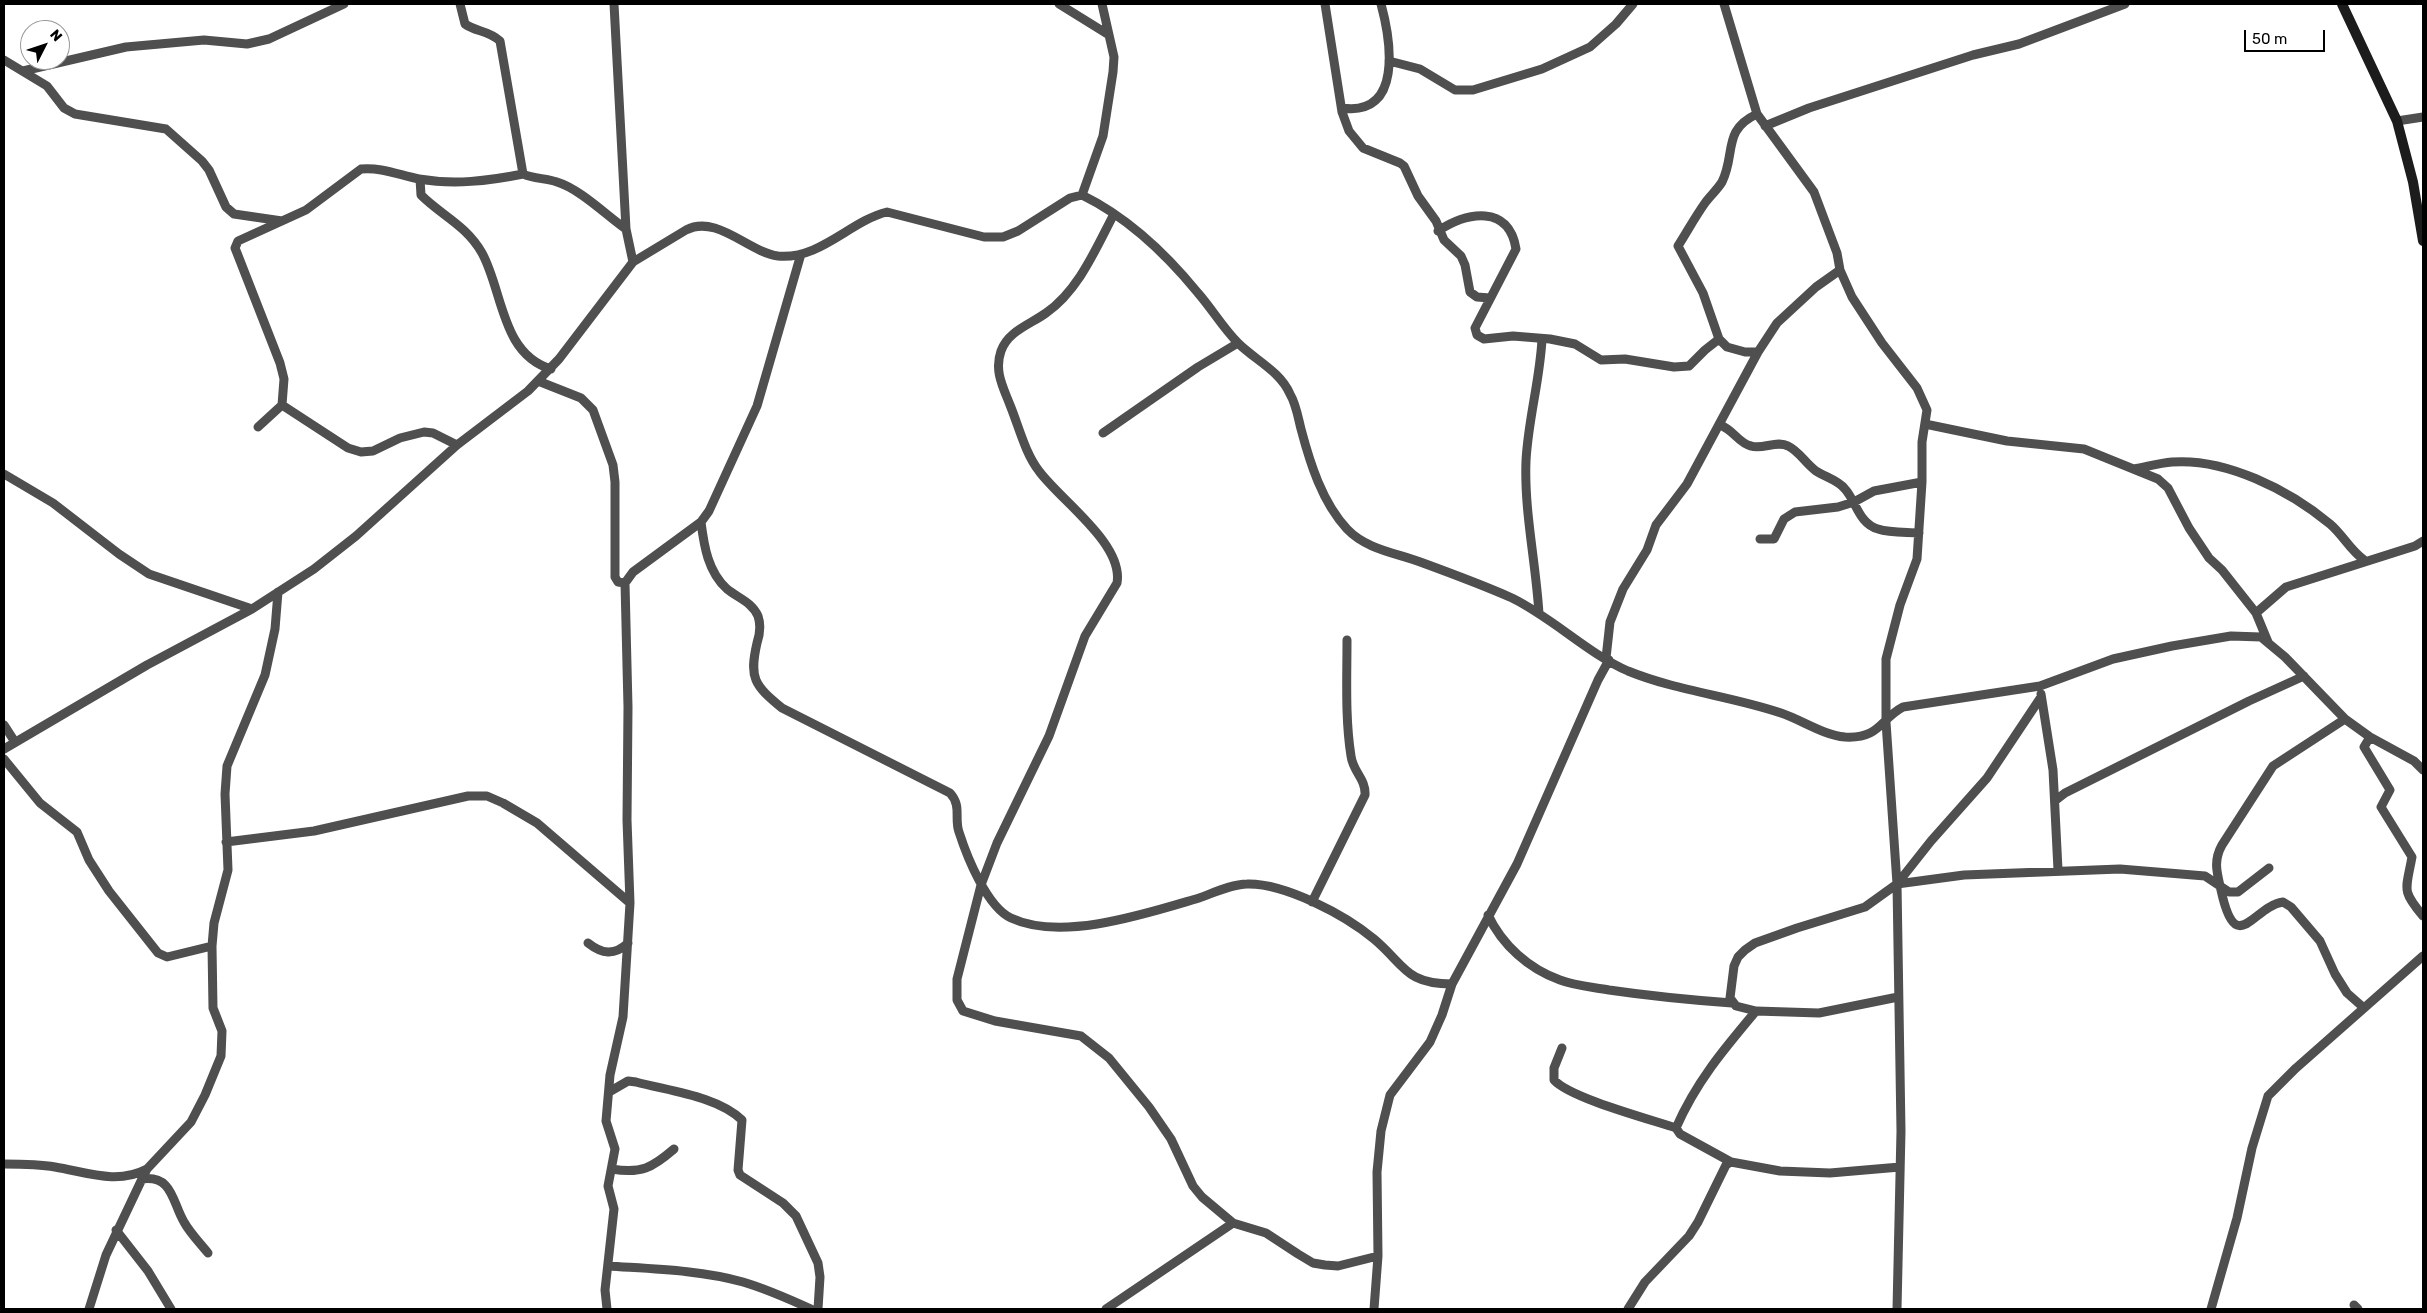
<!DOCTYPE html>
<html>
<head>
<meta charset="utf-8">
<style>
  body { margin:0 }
  #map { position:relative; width:2427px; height:1313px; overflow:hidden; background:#fff; font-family:Rubik,sans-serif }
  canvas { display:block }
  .frame { position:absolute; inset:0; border:5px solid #000; pointer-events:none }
  .north { position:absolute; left:20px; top:20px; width:50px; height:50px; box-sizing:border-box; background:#fff; border:1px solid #999; border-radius:50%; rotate:49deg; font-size:14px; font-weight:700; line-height:20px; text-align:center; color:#000 }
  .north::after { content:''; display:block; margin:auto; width:18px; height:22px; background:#000; clip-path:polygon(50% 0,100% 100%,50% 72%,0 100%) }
  .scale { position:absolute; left:2244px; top:30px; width:81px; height:22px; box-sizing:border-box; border:2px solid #000; border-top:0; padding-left:6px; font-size:15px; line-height:18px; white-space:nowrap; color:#000; -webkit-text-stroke:4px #fff; paint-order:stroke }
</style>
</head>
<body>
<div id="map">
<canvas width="2427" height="1313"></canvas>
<div class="frame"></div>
<div class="north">N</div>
<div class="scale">50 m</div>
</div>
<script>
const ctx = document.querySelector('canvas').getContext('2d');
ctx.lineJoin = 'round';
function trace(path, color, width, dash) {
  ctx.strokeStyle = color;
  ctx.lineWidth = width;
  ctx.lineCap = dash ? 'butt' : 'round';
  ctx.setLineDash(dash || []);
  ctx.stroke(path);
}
const street = new Path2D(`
  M460,4L465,24C476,32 488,30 500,41L523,174C534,179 546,178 557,182C580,189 606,215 626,229
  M614,4L626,229L633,262
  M1059,4L1109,35
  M1325,4L1342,112L1349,131L1363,148L1400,163L1404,166L1418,196L1436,221L1444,240L1461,256L1465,265L1470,292L1477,297L1490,298
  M1724,4L1757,114L1814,192L1837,253L1840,270L1852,297L1882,343L1917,388L1927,410L1922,442V482L1917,559L1900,605L1886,659V722L1897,884L1901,1131L1897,1309
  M4,60L47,86L64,108L75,114L166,129L202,161L209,170L226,207L234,214L282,221
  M1389,61L1420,69L1455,90H1473L1542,69L1590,47L1616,24L1633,4
  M23,71L126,47L204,40L247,44L269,39L344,4
  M1342,108C1403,117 1391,41 1381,4
  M1757,114C1722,130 1736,154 1722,182C1717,190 1710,196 1705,203C1695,217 1687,232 1678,246L1703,293L1719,339L1727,347L1745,352H1758
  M2397,121L2423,117
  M1765,126L1809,108L1973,55L2019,44L2125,4
  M420,179L421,195C442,216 466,225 482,253C503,291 501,354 551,369
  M1082,195L1103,136L1113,72L1114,57L1102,4
  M1114,214C1096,248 1079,290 1046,313C1031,324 1008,331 1001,351C994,371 1003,387 1010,405C1019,427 1025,453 1039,471C1060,500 1124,544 1117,583L1085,636L1049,736L997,843L981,885L957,979V1000L963,1011L995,1021L1081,1036L1109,1058L1149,1107L1171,1139L1193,1186L1202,1197L1233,1223L1266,1233L1298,1254L1313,1263L1325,1265L1338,1266L1378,1256
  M1438,231C1467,212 1509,204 1516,249L1475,328L1477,335L1484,339L1513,336L1550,339L1575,344L1601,360L1625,359L1674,367L1689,366L1705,350L1719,339
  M538,381L581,398L593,410L613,465L615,482V577L618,582L625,583
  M282,405L348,448L361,452L373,451L400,438L424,432L433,433L457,445
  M1925,424L2007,441L2084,449L2158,479L2168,488L2189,528L2209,558L2222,570L2256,613L2268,642
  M1720,425C1734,430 1738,443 1751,446C1762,450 1777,440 1788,446C1799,451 1806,464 1816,471C1825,477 1838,480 1845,489C1856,501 1859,524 1878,529C1890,533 1906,532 1919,533
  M258,427L282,405L284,379L280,363L237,253L235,248L238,241L306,210L361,169C381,167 399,175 419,179C454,185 488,181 523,174
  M1103,433L1198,367L1238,343
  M2134,469C2146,467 2159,463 2172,462C2226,458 2289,490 2330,524C2343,535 2350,550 2364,560
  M4,474L53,503L119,554L149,574L252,609
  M701,522C704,546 708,572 727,589C738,598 752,602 758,616C761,625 760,634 757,643C749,678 754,685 782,708L950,793C962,806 954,818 959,832C967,857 987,907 1011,918C1062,942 1148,913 1199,898C1213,893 1232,884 1247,884C1285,883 1345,915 1374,939C1405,965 1405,984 1452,984
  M1760,539H1774L1784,519L1795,512L1838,507L1854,502L1874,491L1922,482
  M2256,613L2286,587L2415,546L2423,541
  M1539,614C1536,563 1524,511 1526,461C1528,420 1540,380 1542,339
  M1606,658L1610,622L1623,589L1647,550L1656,525L1687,484L1758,352L1777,323L1816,287L1840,270
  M2041,694L2053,770L2058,870
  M2345,719L2273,766L2222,845C2213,861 2217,873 2221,890C2236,960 2253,906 2283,902L2291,907L2320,941L2335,974L2347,993L2364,1008
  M4,725L15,742
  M2370,737L2364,747L2390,790L2381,807L2412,857C2406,890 2401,890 2423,916
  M4,749L147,665L252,609L314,569L356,536L457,445L528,391L559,359L633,262L686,230C717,214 748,252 778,256C820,260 850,221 887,212L984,237H1003L1018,231L1070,198L1082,195C1127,217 1167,255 1198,293C1212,309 1223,328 1238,343C1255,360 1280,371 1290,394C1296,404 1298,417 1301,429C1310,463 1322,502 1347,529C1367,550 1397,553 1423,563C1453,574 1483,585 1512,598C1553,618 1587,653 1628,671C1677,691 1731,696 1781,713C1802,720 1823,735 1845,737C1880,739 1880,719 1903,707L2040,686L2113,659L2172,646L2231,636L2261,637L2285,657L2345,719L2370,737L2414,761L2423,770
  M4,759L40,803L77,832L89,860L109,891L158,953L167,957L212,946
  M2056,800L2065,793L2249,701L2304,676
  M226,842L314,831L468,796H487L503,803L537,823L630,903
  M1897,884L1964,875L2120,869L2205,876L2229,892H2238L2269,868
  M1312,902L1365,795C1366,779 1353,772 1351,756C1345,718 1347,678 1347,640
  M1488,915C1502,945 1529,969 1560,980C1576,986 1593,987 1609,990C1650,996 1691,1000 1732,1003
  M588,943C602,954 614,956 628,943
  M1756,1011L1736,1006L1730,998L1734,966L1738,957L1745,950L1755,943L1797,928L1865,907L1897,884L1931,841L1987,778L2041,697
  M1562,1048L1554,1068V1080C1570,1098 1649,1119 1676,1128
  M609,1092L628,1081L636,1082C669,1091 717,1096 742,1120L738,1170L740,1175L783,1203L796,1216L818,1263L820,1277L818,1309
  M1731,1162L1680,1134L1676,1128C1696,1082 1724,1049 1756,1011L1819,1013L1898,997
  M4,1164C21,1164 38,1164 55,1167C86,1172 117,1185 147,1169
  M612,1169C641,1174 652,1168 674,1149
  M142,1179C173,1175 172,1202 184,1222C190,1233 200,1243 208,1253
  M116,1230L148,1271L171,1309
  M608,1266C653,1269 700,1270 743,1282C767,1289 789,1299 811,1309
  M2354,1305L2358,1309
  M89,1309L106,1255L142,1179L147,1169L191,1122L205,1095L221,1056L222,1031L213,1008L212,946L214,923L228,870L225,794L227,766L265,675L275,629L278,592
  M607,1309L605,1290L614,1209L608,1186L615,1149L606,1121L610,1075L623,1017L630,903L627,820L628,707L625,583L633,572L701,522L709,511L757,406L801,254
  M1106,1309L1233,1223
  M1374,1309L1378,1256L1377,1172L1381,1131L1390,1095L1430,1042L1442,1015L1452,984L1517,864L1598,680L1609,660
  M1628,1309L1645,1282L1689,1236L1698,1222L1726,1165L1731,1162L1780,1171L1830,1173L1900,1167
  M2211,1309L2237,1218L2252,1148L2268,1096L2296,1068L2423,956`);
const secondary = new Path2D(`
  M2342,4L2397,121L2413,182L2423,241`);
trace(street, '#4f4f4f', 9);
trace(secondary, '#1c1c1c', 10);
</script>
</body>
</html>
